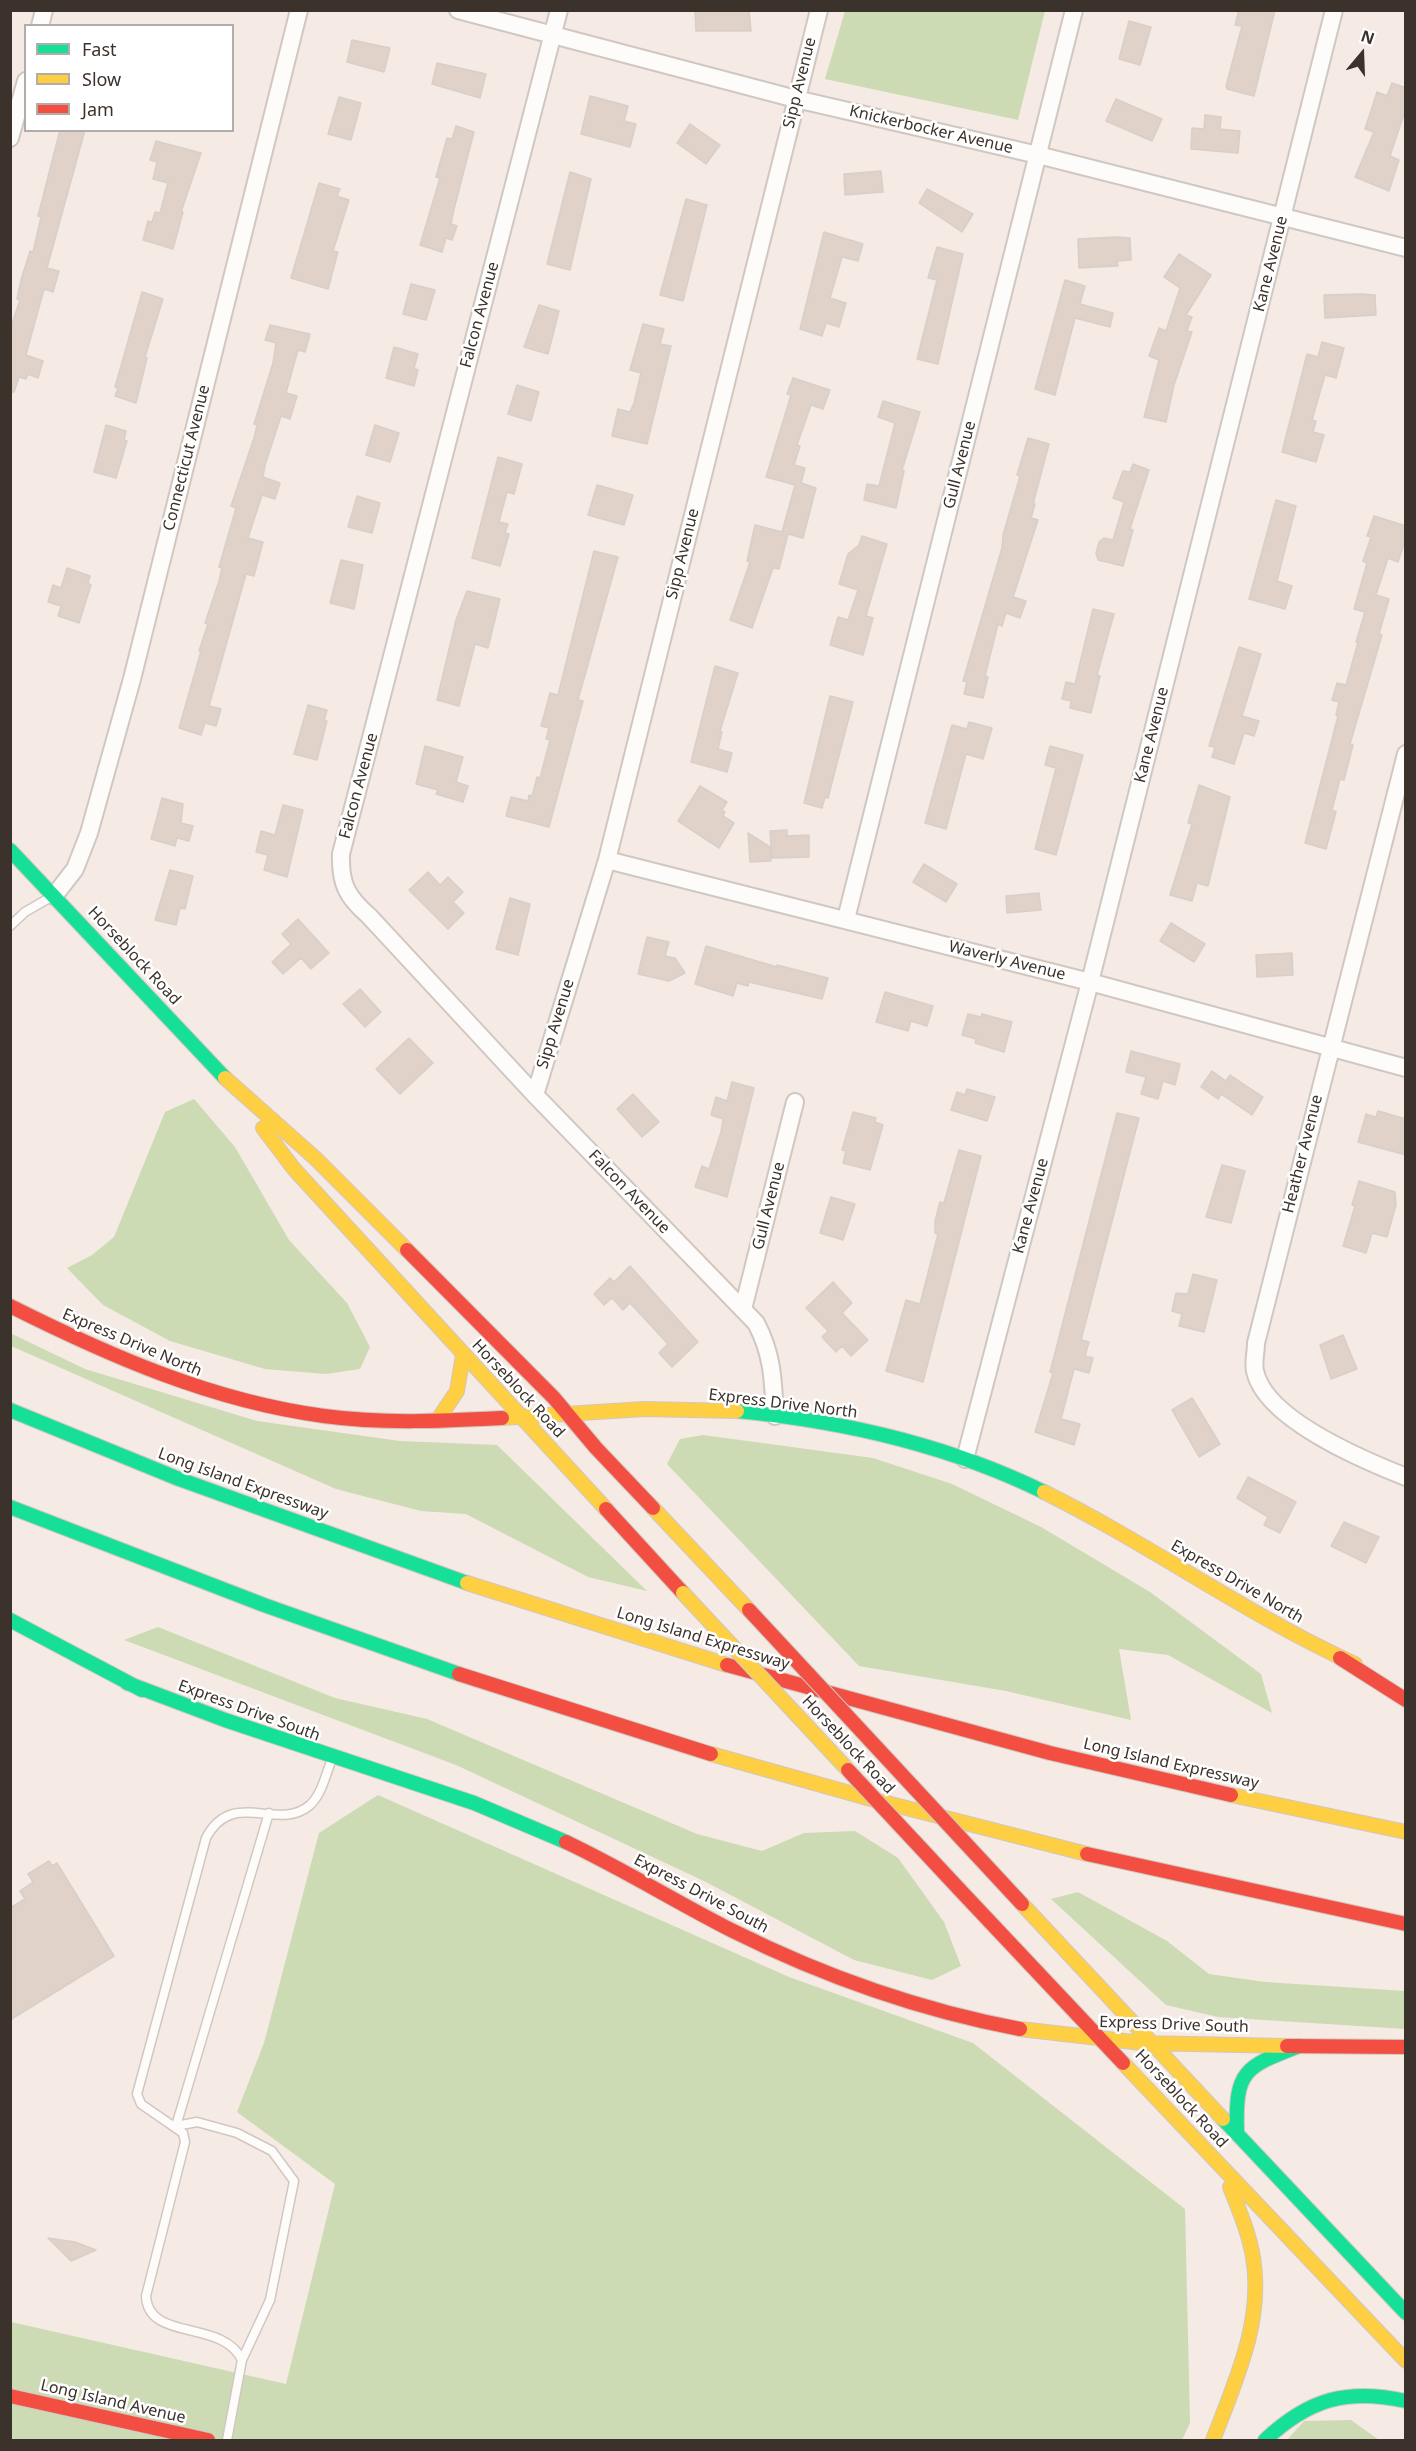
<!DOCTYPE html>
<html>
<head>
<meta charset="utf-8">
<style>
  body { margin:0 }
  #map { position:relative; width:1416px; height:2451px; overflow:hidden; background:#f5eae4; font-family:"Noto Sans",sans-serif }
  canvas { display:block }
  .frame { position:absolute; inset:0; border:12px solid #3c322c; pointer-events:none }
  .legend { position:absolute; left:24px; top:24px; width:210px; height:108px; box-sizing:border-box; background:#fff; border:2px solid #b1adab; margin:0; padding:8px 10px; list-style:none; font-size:18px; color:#3c322c }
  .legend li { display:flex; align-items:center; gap:12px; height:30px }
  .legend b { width:30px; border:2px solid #b1adab }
  .north { position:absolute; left:1332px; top:24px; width:60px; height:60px; -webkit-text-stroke:4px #fff; paint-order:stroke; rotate:19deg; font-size:16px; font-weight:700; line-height:24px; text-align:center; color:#3c322c }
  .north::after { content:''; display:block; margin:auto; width:21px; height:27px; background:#3c322c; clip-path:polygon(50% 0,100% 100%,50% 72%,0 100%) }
</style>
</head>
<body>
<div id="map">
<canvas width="1416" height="2451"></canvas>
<div class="frame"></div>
<ul class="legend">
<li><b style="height:8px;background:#16e098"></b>Fast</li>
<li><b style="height:8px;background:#ffcf43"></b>Slow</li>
<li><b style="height:8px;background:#f24e42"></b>Jam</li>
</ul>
<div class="north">N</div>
</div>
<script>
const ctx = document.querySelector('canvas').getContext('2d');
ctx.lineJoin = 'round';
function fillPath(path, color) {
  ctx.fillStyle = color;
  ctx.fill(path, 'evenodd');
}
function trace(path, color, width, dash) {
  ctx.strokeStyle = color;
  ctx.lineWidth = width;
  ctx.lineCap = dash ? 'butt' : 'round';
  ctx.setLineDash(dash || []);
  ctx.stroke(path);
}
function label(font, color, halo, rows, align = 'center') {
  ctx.font = font + ' "Noto Sans",sans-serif';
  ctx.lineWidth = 5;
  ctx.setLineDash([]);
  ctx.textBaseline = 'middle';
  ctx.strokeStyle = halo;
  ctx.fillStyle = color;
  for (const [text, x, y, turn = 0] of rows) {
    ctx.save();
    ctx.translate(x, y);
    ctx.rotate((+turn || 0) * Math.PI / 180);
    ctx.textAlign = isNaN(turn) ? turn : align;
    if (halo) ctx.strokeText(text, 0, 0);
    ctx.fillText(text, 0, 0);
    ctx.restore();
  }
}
const green = new Path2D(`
  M845,11H1045L1018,120L825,79Z
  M194,1099L235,1147L289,1240L347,1303L370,1347L360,1369L326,1374L265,1369L170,1341L103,1305L67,1268L92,1255L114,1237L165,1112Z
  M10,1333L85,1369L257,1421L400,1441L497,1445L647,1591L588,1577L466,1514L421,1511L336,1489L11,1346Z
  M703,1435L873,1458L952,1484L1041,1527L1150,1592L1261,1674L1272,1713L1168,1655L1119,1649L1131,1720L1006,1691L859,1666L667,1464L680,1439Z
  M158,1627L335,1698L427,1719L697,1834L762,1851L804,1833L855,1831L898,1858L944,1922L961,1966L932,1980L854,1960L706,1882L456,1765L124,1640Z
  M378,1795L789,1977L973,2043L1185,2209L1190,2423L1182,2440H11V2322L286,2384L335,2184L237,2112L264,2043L319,1833Z
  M1078,1892L1167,1941L1209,1974L1265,1982L1405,1991V2029L1218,2017L1166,2005L1051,1899Z
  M1351,2420L1379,2440H1287L1304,2421Z`);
const building = new Path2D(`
  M695,10H749L751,31H696Z
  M1239,10H1275L1254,96L1227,89L1226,86L1242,26L1235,25Z
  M1129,21L1151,27L1140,65L1119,59Z
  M352,40L390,48L384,72L347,62Z
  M437,63L486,74L480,98L432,84Z
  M1392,83L1406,88V108L1390,156L1399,160L1389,191L1355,177L1374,132L1365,129L1377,92L1387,96Z
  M590,96L628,106L624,121L636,124L630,147L581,134Z
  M339,97L361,103L351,140L328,134Z
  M1116,99L1162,119L1152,141L1106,121Z
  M1205,115L1221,117L1220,129L1240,131L1238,153L1191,149L1192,128L1204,129Z
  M690,124L720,145L706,164L677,143Z
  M456,126L474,132L454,209L451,224L457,226L452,240L446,238L442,252L420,245L440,178L436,177L447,138L452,139Z
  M60,130H85L47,268L59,271L53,292L44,289L26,355L43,361L38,378L28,374L26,379L19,377L14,392H10V329L20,300L17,299L21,280L30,251L33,252L41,217L38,216Z
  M156,141L201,153L181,212H183L173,249L143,240L148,221L152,222L155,212L160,213L168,183L153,179L157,162L150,160Z
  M881,171L883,192L845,195L844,174Z
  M570,172L591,179L570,270L547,264Z
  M319,183L340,189L337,196L349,200L333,251L338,252L328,289L291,278Z
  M927,189L973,214L962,232L919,203Z
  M686,199L707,205L683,301L660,295Z
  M824,232L863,244L858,261L842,257L830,298L846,303L839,327L826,323L822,336L800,329Z
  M1116,237L1130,238L1131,260L1117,261L1118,266L1079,268L1078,239Z
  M937,247L963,254L938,364L917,359L937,280L928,278Z
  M1179,254L1211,275L1186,315L1192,317L1187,331L1192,332L1174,385L1166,422L1144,417L1159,360L1149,356L1159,328L1166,331L1180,288L1164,277Z
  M1065,280L1085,286L1080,304L1113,313L1110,327L1075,318L1055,395L1035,389Z
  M411,284L435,290L426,320L403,314Z
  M142,292L163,299L145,357L147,358L136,403L115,396L118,388L115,387Z
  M1361,294L1375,295L1376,315L1325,318L1324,295Z
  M539,305L559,311L548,354L524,347Z
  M643,324L664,329L660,344L671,346L647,444L612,436L618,409L630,412L634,403L641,373L630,370Z
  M270,325L310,334L305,352L298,350L286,393L297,396L290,419L281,416L265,465L263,477L280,483L275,499L262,495L248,538L263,542L254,576L246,574L209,706L221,709L216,726L205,723L201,735L179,728L201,651H199L208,624L205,623L219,581L222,568L219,567L236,508L231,506L254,438L257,425L254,424L273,363L276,343L265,340Z
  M1322,342L1344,348L1336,378L1325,375L1312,420L1316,421L1313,432L1324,435L1316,462L1282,452L1307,354L1318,357Z
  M394,347L418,354L414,368L418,370L414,386L386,378Z
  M793,378L830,390L823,409L811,405L797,445L800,446L794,465L805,468L801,483L816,488L803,538L788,534L779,569L773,568L752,628L730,620L750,562L747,561L755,525L782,532L795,485L766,477L791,395L787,394Z
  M517,385L539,392L531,421L508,414Z
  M883,401L920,412L902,470L904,471L896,508L864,500L867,484L879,486L895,423L878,417Z
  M106,425L126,431L124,440L127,441L116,478L94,472Z
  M375,425L399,433L390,462L366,455Z
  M1028,438L1049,444L1033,504H1035L1031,518L1038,520L1013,597L1026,601L1020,618L1006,613L1002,626L998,624L985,676L988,677L983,698L964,694L967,682L963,681L1002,548L1003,535L1020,476L1017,475Z
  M498,457L522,464L514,494L507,492L499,522L508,524L505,533L509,534L500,566L472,558Z
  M1133,464L1149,470L1130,529L1133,530L1123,566L1098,560L1096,553L1099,542L1104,538L1113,540L1124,502L1113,498L1123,471L1130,472Z
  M597,485L633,495L624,525L588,515Z
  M357,496L380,503L372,533L348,527Z
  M1276,500L1296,506L1277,581L1292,586L1285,609L1249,599Z
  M1374,516L1406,526V538L1398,562L1388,558L1376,595L1389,599L1379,634L1382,635L1350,744L1353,745L1344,780L1340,779L1332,810L1336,812L1326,849L1305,843L1338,716L1336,715L1339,702L1332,700L1337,683L1346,685L1358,642H1356L1365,612L1354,609L1367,563L1363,561L1371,537L1367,536Z
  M862,536L887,544L866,616L873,618L863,655L830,645L838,617L848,620L858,590L839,584L848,554L859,545Z
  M594,551L618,557L578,700L583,701L549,827L506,816L511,797L528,801L529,795L532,796L537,777L540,778L550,740L546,739L549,728L541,726L550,693L558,695Z
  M341,560L363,565L354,609L330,603Z
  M67,568L90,576L88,583L91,585L79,623L58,616L61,606L48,602L53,585L61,588Z
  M467,591L500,599L488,648L475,644L459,706L437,700L456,620Z
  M1093,609L1114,614L1097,675L1100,676L1091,713L1070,708L1071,701L1062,699L1066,682L1075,684Z
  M1239,647L1261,654L1242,716L1259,721L1254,736L1244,733L1234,764L1212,757L1215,747L1209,746Z
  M715,666L738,673L720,731L722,732L718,749L732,753L727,772L691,762Z
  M830,696L853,702L828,798L825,797L822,808L804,803Z
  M308,705L327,710L324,721H327L317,760L294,754Z
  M969,722L992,728L983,759L966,754L946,829L925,823L952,725L967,729Z
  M425,746L463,757L456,782L468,786L463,802L436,794L438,790L416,784Z
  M1050,746L1083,755L1056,855L1035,849L1056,768L1045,765Z
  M1199,785L1230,797L1208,886L1197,883L1192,901L1170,895L1192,824L1188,823Z
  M700,786L727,802L722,810L725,812L723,816L734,823L719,848L678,821Z
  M162,798L183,804L181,823L193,826L189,841L177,838L175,846L151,839Z
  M283,805L303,810L287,877L264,870L268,855L256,852L261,831L275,835Z
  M787,830V836L809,835V857L772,858L770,831Z
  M748,833L770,847L771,861L750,862Z
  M924,864L957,884L946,902L913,882Z
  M170,870L193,876L185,909L180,908L176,925L155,920Z
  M428,872L440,885L448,877L463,892L453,902L464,913L448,929L409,890Z
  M1039,893L1041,910L1007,913L1006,896Z
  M510,898L530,904L518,955L496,949Z
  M298,919L329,953L311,969L301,958L283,974L272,962L291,944L282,934Z
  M1171,923L1205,944L1194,962L1160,941Z
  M647,937L669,942L665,956L675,958L685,973L669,981L638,974Z
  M706,946L777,967V965L828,978L822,999L749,982L748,986L737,983L733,996L695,984Z
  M1292,953L1293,975L1257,977L1256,955Z
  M360,989L381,1012L365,1027L343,1004Z
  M885,992L933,1006L927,1026L911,1021L908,1031L876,1022Z
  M968,1014L981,1017L982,1014L1012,1022L1004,1052L975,1043L976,1039L962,1035Z
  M409,1038L433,1063L400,1094L376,1069Z
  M1131,1051L1180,1064L1175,1085L1163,1081L1158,1099L1141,1094L1146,1077L1126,1072Z
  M1212,1071L1226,1081L1230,1075L1263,1097L1252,1115L1221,1094L1218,1099L1201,1087Z
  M732,1082L754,1088L727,1197L695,1187L702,1166L709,1169L721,1132L723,1119L711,1115L716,1097L727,1101Z
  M967,1089L995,1097L987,1121L951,1110L957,1092L965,1095Z
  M633,1094L659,1122L642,1137L617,1109Z
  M1378,1111L1406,1119V1155L1358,1142L1366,1114L1376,1117Z
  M853,1112L876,1118L875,1122L883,1125L870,1170L843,1163L846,1151L842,1150Z
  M1117,1113L1139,1118L1081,1340L1089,1342L1085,1356L1093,1358L1089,1373L1074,1369L1061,1419L1080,1424L1074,1445L1035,1432L1053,1373L1050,1372Z
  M959,1150L981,1156L923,1382L886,1371L906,1300L920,1304L938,1234L935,1233V1221L940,1202L944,1203Z
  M1222,1165L1245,1171L1231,1223L1206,1217Z
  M1359,1181L1395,1192L1396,1205L1387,1237L1372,1233L1366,1253L1343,1246L1355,1206L1352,1205Z
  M831,1197L855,1204L843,1240L820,1233Z
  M630,1266L698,1342L672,1367L659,1353L668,1344L630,1303L623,1310L612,1298L604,1305L594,1294L610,1278L614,1282Z
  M1193,1274L1217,1280L1204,1332L1179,1326L1182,1314L1172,1311L1176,1293L1188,1294Z
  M833,1282L852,1303L842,1313L868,1340L851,1356L842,1346L836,1352L822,1337L828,1331L806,1308Z
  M1343,1335L1357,1369L1331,1379L1320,1345Z
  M1192,1398L1220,1444L1199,1457L1172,1410Z
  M1248,1477L1296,1502L1280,1533L1264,1525L1268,1517L1237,1498Z
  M1344,1522L1379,1537L1366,1563L1331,1546Z
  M49,1861L52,1866L57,1863L114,1956L10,2020V1908L25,1899L20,1891L33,1882L28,1874Z
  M48,2238L75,2242L96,2250L71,2261Z`);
const lane = new Path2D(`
  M10,926L25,912L51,897
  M242,2360L270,2300L294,2181L272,2151L237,2133L197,2122L176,2126L269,1813
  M227,2440L242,2360C223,2319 148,2342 146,2296L185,2142L183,2133L141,2104L137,2094L206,1838C233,1787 278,1833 310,1805C322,1794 326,1773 332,1759`);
const street = new Path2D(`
  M458,10L796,99L1038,155L1406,248
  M559,10L341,854C340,884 347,897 369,916L535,1095L756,1323C773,1355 773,1381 775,1416
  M40,26L44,10
  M10,138L26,81
  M1406,754L1256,1343C1256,1352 1253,1363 1255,1371C1265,1419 1363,1460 1406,1477
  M607,860L1090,982L1406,1068
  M54,896L75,869L89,833L132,679L299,10
  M846,919L1074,10
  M535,1095L607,860L819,10
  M743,1309L795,1102
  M965,1459L1090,982L1334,10`);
const fast = new Path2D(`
  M10,850L225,1078
  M10,1410L179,1479L467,1583
  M737,1411C843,1421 948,1445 1044,1492
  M10,1507L264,1605L459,1674
  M10,1620L142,1690
  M127,1683L225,1720L474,1803L566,1842
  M1223,2119L1406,2313
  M1237,2131C1235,2070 1245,2067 1299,2046
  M1265,2440C1309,2399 1347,2388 1406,2401`);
const slow = new Path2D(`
  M225,1078L315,1158L407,1250
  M263,1128L294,1169L606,1509
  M502,1418L644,1409L737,1411
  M437,1421L457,1391L463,1355
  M1044,1492C1151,1545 1247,1615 1355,1664
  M653,1508L749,1610
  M467,1583L727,1665
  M711,1754L871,1799L1087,1854
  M1231,1795L1406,1832
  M1022,1904L1223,2119
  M1020,2029L1142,2043L1287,2046
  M1123,2063L1406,2361
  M1213,2440C1235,2382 1264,2321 1253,2257C1249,2233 1239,2210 1230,2187`);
const jam = new Path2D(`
  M407,1250L554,1398L596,1448L653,1508
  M10,1306C110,1356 212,1401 324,1416C383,1424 443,1421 502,1418
  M606,1509L683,1593
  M1340,1658L1406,1700
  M727,1665L1050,1753L1231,1795
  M459,1674L711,1754
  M566,1842C623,1869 676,1902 731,1930C823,1976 919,2010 1020,2029
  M1087,1854L1406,1924
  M959,1889L1123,2063
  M1287,2046L1406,2047
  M10,2396L208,2440`);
const slowBridge = new Path2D(`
  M683,1593L848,1770`);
const jamBridge = new Path2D(`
  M749,1610L1022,1904
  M848,1770L959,1889`);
const streetNames = [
  ["Sipp Avenue",800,83,-76],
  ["Knickerbocker Avenue",931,130,13],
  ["Kane Avenue",1271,264,-76],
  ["Falcon Avenue",480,315,-75],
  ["Connecticut Avenue",187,458,-76],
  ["Gull Avenue",960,465,-76],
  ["Sipp Avenue",683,554,-76],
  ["Kane Avenue",1152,735,-76],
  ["Falcon Avenue",359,786,-75],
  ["Horseblock Road",134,956,47],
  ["Waverly Avenue",1007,961,14],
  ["Sipp Avenue",556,1024,-73],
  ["Heather Avenue",1303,1154,-76],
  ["Falcon Avenue",629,1192,46],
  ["Gull Avenue",769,1206,-76],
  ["Kane Avenue",1031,1206,-75],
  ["Express Drive North",132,1343,23],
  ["Horseblock Road",518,1389,47],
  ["Express Drive North",783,1404,7],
  ["Long Island Expressway",243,1484,20],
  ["Express Drive North",1237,1582,30],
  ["Long Island Expressway",703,1639,17],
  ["Express Drive South",249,1711,20],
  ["Horseblock Road",848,1745,47],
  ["Long Island Expressway",1171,1764,13],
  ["Express Drive South",701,1894,28],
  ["Express Drive South",1174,2025,2],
  ["Horseblock Road",1181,2099,47],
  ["Long Island Avenue",113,2402,13]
];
fillPath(green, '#ccdbb4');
fillPath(building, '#e0d1c9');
trace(building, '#d8cfca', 1.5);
trace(lane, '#d1c7c1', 11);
trace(street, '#d1c7c1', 20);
trace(fast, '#d1c7c1', 16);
trace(slow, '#d1c7c1', 16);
trace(jam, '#d1c7c1', 16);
trace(lane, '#fefcfb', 8);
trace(street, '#fefcfb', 16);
trace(fast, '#16e098', 14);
trace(slow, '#ffcf43', 14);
trace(jam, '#f24e42', 14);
trace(slowBridge, '#ccc7c3', 16, []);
trace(jamBridge, '#ccc7c3', 16, []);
trace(slowBridge, '#ffcf43', 14);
trace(jamBridge, '#f24e42', 14);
label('16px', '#3c322c', '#fff', streetNames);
</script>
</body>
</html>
